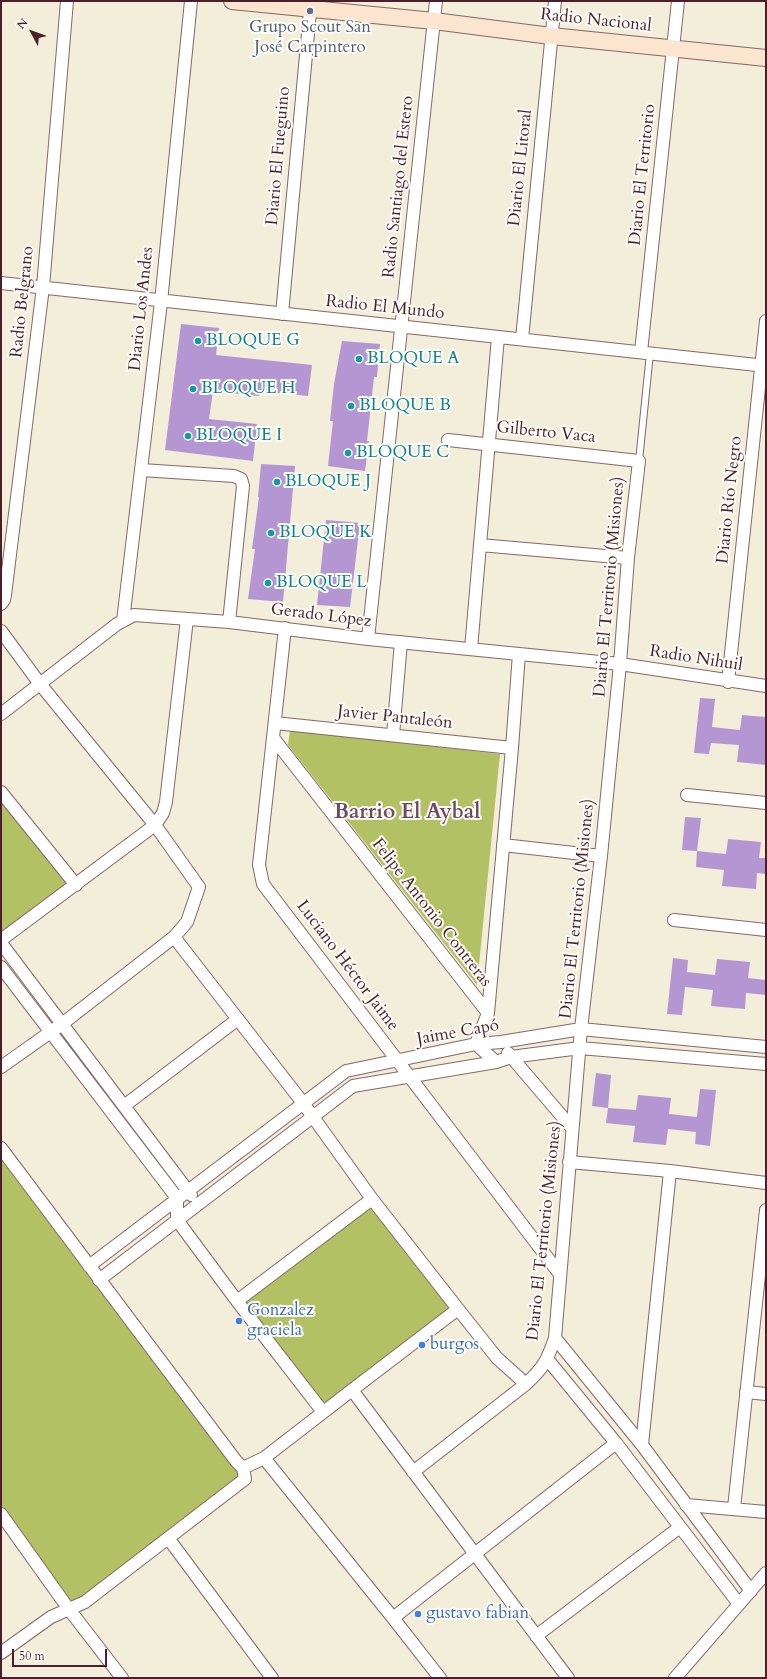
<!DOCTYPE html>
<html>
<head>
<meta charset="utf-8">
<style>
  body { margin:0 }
  #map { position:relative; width:767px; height:1679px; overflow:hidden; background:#f3eeda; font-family:Cardo,serif }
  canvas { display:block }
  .frame { position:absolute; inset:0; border:2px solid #4a1f2b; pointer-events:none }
  .north { position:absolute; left:12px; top:12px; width:40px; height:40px; -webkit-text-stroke:3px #fdfcf7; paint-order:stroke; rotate:311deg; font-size:11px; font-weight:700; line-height:16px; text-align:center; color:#4a1f2b }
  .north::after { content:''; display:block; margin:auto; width:14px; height:18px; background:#4a1f2b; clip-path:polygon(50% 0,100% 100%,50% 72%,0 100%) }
  .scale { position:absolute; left:12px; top:1649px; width:95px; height:18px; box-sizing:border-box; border:2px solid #4a1f2b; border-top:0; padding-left:5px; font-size:12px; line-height:14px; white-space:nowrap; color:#4a1f2b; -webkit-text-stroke:3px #fdfcf7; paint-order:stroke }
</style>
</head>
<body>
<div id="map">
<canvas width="767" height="1679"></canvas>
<div class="frame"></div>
<div class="north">N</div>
<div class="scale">50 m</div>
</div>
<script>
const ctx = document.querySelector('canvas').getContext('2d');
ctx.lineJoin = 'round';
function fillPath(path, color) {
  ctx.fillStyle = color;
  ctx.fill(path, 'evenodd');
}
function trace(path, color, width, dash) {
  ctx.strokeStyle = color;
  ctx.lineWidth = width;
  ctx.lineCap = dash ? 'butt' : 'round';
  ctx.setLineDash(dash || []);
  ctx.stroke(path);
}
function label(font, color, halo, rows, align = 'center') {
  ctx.font = font + ' Cardo,serif';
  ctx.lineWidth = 4;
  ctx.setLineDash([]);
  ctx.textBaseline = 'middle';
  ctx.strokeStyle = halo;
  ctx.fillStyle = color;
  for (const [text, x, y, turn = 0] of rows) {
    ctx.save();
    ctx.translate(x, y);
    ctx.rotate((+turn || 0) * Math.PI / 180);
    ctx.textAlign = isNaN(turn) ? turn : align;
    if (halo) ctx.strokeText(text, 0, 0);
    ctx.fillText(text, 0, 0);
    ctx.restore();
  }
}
const green = new Path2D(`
  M290,730L500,754L477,985L288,745Z
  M1,786L76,885L1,939Z
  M1,1151L245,1479L68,1608L1,1512Z
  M372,1199L457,1308L323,1412L237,1301Z`);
const building = new Path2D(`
  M181,324L219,328L216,355L312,365L308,396L260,391L259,396L213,391L209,419L257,424L253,461L165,450Z
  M342,341L380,344L377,377H374L367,441H369L365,471L328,466L333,421H330L334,384Z
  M261,464L295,466L283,602L248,599L255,549H252L259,497H258Z
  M326,520L360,523L350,607L317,605Z
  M700,698L715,699L712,727L740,730L742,715L766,717V765L737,762L739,745L711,743L709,754L694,753Z
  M685,817L701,818L697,851L682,850Z
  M728,839L761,842L759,858H766V874L757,873L756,889L722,886L724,870L696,867L697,851L726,854Z
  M673,958L688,960L687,972L715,975L717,959L750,962L748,978L766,980V995L746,993L745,1009L711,1006L713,990L685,987L682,1015L667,1014Z
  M596,1073L611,1075L608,1108L592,1106Z
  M700,1089L716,1090L710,1146L695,1144L696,1132L668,1129L666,1145L633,1142L635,1126L606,1123L608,1108L636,1110L638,1095L671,1098L669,1114L697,1117Z`);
const lane = new Path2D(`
  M639,461L650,353`);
const street = new Path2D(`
  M1,283L766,366
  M282,314L311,1
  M522,339L555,1
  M641,352L678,1
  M141,470L234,476L241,479L243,486L229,622
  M480,545L628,558
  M1,604L4,600L5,595L43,287L67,1
  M123,621L161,302L191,1
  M285,628L259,865L263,884L559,1273
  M1,631L40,684L155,825L199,887L187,922L174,937L62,1024L1,1067
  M368,639L436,1
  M471,649L498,337
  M728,682L766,321
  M1,714L117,624L134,615L229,622L368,639L620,664L766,686
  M275,723L512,748
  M393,735L401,642
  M274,739L488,1013
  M1,792L76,885
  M687,795L766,803
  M503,845L601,856
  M674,920L766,930
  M174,937L303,1103L372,1199L458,1309L497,1358L526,1384
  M1,940L155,825L163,813L166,802L187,619
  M1,943L191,1195
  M1,967L177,1198V1220L237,1301L323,1412
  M508,1053L572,1128
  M496,1062L476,1044L488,1013L512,748L519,654
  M124,1106L238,1019
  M1,1148L236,1461L243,1468L245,1479L94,1595L85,1602L51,1617L1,1653
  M569,1162L670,1171L766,1183
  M89,1266L346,1071L476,1044L501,1042L581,1029L766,1047
  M99,1280L353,1086L496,1062L511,1057L580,1048L766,1064
  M237,1301L372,1199
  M555,1338L642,1445L751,1591
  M548,1360L616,1443L739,1604
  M352,1390L568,1678
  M746,1392L766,1394
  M642,1445L670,1171
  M264,1458L393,1618L440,1678
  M243,1468L264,1458L352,1390L458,1309
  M413,1472L526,1384C544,1367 547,1361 555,1338L581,1029L601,856L620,664L628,558L639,461L448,440
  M686,1505L766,1512
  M734,1508L766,1210
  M1,1514L68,1608L122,1678
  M168,1538L272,1678
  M393,1618L616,1443
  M536,1636L680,1527
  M675,1678L766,1573`);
const secondary = new Path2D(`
  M232,1L434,21L551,36L766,58`);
const markers = [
  [310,11,4,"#5c6f8a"],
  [198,341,4,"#0f9aa8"],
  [359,359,4,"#0f9aa8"],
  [193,389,4,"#0f9aa8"],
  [351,406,4,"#0f9aa8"],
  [188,436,4,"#0f9aa8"],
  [348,453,4,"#0f9aa8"],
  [277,482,4,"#0f9aa8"],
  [271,533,4,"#0f9aa8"],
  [268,583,4,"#0f9aa8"],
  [239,1321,4,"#3f7fe0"],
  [422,1345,4,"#3f7fe0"],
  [418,1614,4,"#3f7fe0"]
];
const streetNames = [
  ["Radio Nacional",596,21,6],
  ["Diario El Fueguino",279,156,-85],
  ["Diario El Litoral",521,168,-84],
  ["Diario El Territorio",643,175,-84],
  ["Radio Santiago del Estero",399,187,-84],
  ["Radio Belgrano",23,302,-84],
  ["Radio El Mundo",385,308,6],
  ["Diario Los Andes",142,309,-84],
  ["Gilberto Vaca",546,433,6],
  ["Diario Río Negro",730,500,-84],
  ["Diario El Territorio (Misiones)",610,587,-85],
  ["Gerado López",321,616,7],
  ["Radio Nihuil",696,659,9],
  ["Javier Pantaleón",395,718,6],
  ["Diario El Territorio (Misiones)",578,909,-84],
  ["Felipe Antonio Contreras",431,913,52],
  ["Luciano Héctor Jaime",347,966,53],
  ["Jaime Capó",458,1033,-10],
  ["Diario El Territorio (Misiones)",545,1231,-84]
];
const serviceNames = [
  ["Grupo Scout San",310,28],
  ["José Carpintero",310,48]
];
const cultureNames = [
  ["BLOQUE G",206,341],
  ["BLOQUE A",367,359],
  ["BLOQUE H",201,389],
  ["BLOQUE B",359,406],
  ["BLOQUE I",196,436],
  ["BLOQUE C",356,453],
  ["BLOQUE J",285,482],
  ["BLOQUE K",279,533],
  ["BLOQUE L",276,583]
];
const shopNames = [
  ["Gonzalez",247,1311],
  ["graciela",247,1331],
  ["burgos",430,1345],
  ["gustavo fabian",426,1614]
];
const districtNames = [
  ["Barrio El Aybal",407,813]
];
fillPath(green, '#b1c163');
fillPath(building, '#b496d3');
trace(lane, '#856768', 8);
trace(street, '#856768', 14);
trace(secondary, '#856768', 18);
trace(lane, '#fff', 6);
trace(street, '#fff', 12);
trace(secondary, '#fbe5cf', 16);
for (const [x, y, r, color] of markers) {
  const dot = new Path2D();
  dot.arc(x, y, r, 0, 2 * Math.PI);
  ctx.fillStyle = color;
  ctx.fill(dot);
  trace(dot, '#fdfcf7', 1.5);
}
label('17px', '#4a1f2b', '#fdfcf7', streetNames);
label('17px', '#4e5e75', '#fdfcf7', serviceNames);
label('17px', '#0d838f', '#fdfcf7', cultureNames, 'left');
label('17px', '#366cbe', '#fdfcf7', shopNames, 'left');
label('bold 21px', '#6f4966', '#fdfcf7', districtNames);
</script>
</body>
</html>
